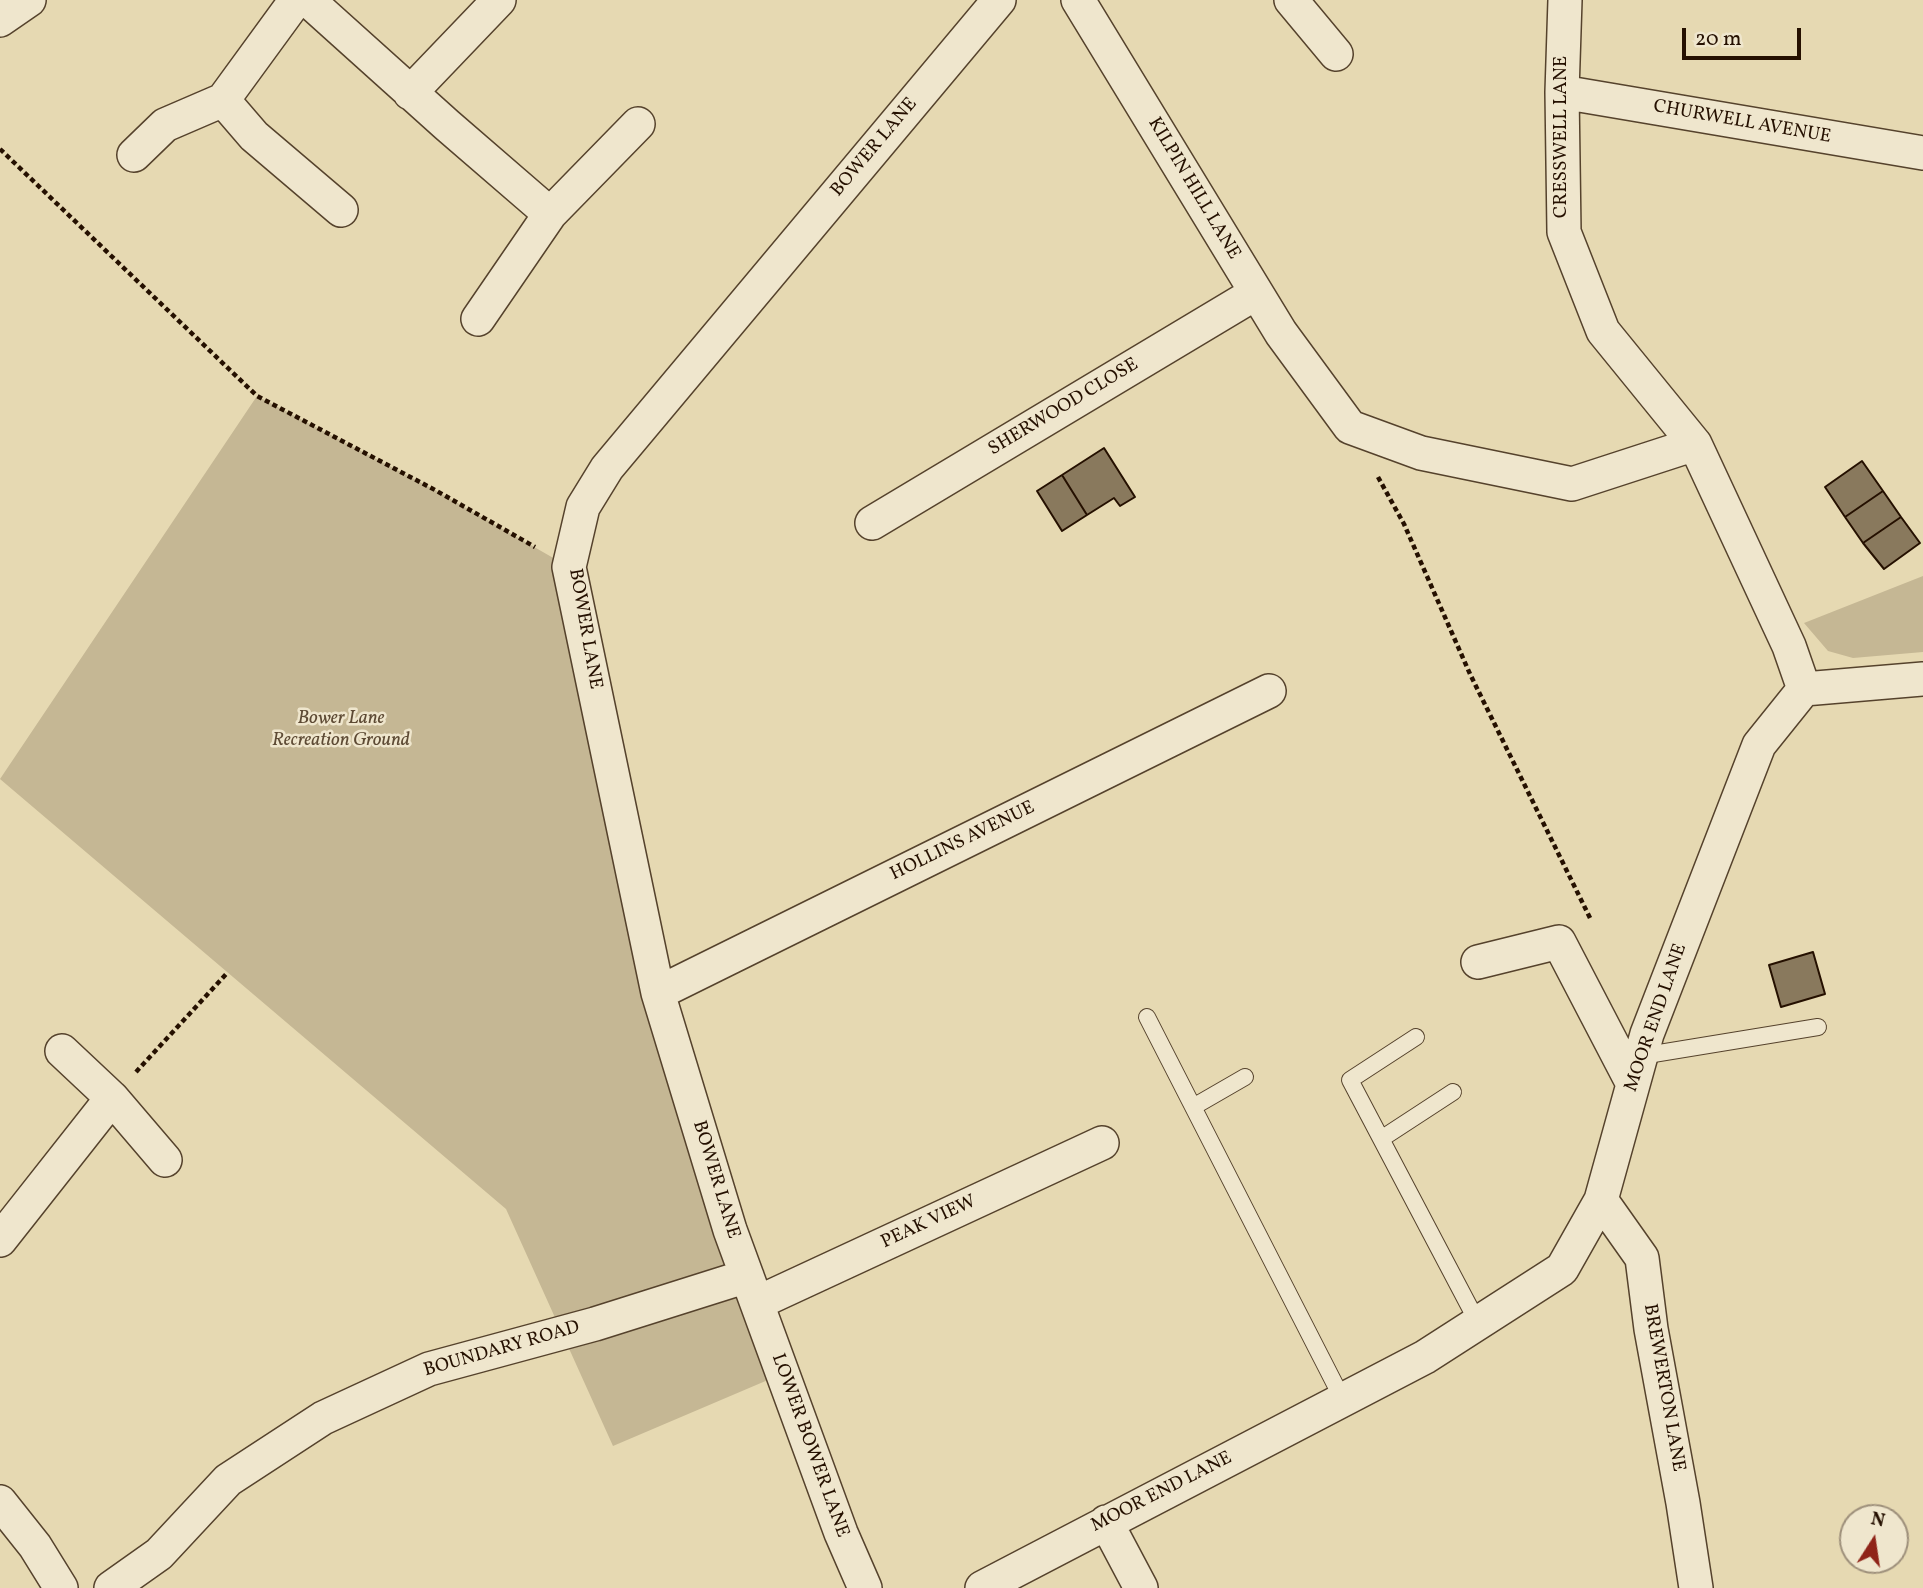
<!DOCTYPE html>
<html>
<head>
<meta charset="utf-8">
<style>
  body { margin:0 }
  #map { position:relative; width:1923px; height:1588px; overflow:hidden; background:#e6d9b2; font-family:Vollkorn,serif }
  canvas { display:block }
  .north { position:absolute; left:1839px; top:1504px; width:70px; height:70px; box-sizing:border-box; background:#efe6cd; border:2px solid #9e907b; border-radius:50%; rotate:12deg; font-size:19px; font-weight:700; line-height:28px; text-align:center; color:#251000 }
  .north::after { content:''; display:block; margin:auto; width:24px; height:32px; background:#8f2418; clip-path:polygon(50% 0,100% 100%,50% 72%,0 100%) }
  .scale { position:absolute; left:1682px; top:28px; width:119px; height:32px; box-sizing:border-box; border:4px solid #251000; border-top:0; padding-left:9px; font-size:21px; line-height:24px; white-space:nowrap; color:#251000; -webkit-text-stroke:5px #efe6cd; paint-order:stroke }
</style>
</head>
<body>
<div id="map">
<canvas width="1923" height="1588"></canvas>
<div class="north">N</div>
<div class="scale">20 m</div>
</div>
<script>
const ctx = document.querySelector('canvas').getContext('2d');
ctx.lineJoin = 'round';
function fillPath(path, color) {
  ctx.fillStyle = color;
  ctx.fill(path, 'evenodd');
}
function trace(path, color, width, dash) {
  ctx.strokeStyle = color;
  ctx.lineWidth = width;
  ctx.lineCap = dash ? 'butt' : 'round';
  ctx.setLineDash(dash || []);
  ctx.stroke(path);
}
function label(font, color, halo, rows, align = 'center') {
  ctx.font = font + ' Vollkorn,serif';
  ctx.lineWidth = 5;
  ctx.setLineDash([]);
  ctx.textBaseline = 'middle';
  ctx.strokeStyle = halo;
  ctx.fillStyle = color;
  for (const [text, x, y, turn = 0] of rows) {
    ctx.save();
    ctx.translate(x, y);
    ctx.rotate((+turn || 0) * Math.PI / 180);
    ctx.textAlign = isNaN(turn) ? turn : align;
    if (halo) ctx.strokeText(text, 0, 0);
    ctx.fillText(text, 0, 0);
    ctx.restore();
  }
}
const green = new Path2D(`
  M257,396L435,490L569,567L658,993L782,1374L613,1446L506,1209L0,779Z
  M1923,576V652L1853,658L1828,651L1804,623Z`);
const building = new Path2D(`
  M1104,448L1135,497L1120,506L1114,498L1087,515L1062,475Z
  M1862,461L1883,491L1845,517L1825,487Z
  M1062,475L1087,515L1062,531L1037,491Z
  M1883,491L1901,517L1863,543L1845,517Z
  M1901,517L1920,543L1884,569L1863,543Z
  M1813,952L1825,994L1781,1007L1769,965Z`);
const path = new Path2D(`
  M0,149L257,396L435,490L535,547
  M1378,477L1404,524L1470,674L1591,920
  M136,1072L228,972`);
const lane = new Path2D(`
  M1147,1017L1343,1400
  M1416,1037L1350,1080L1478,1323
  M1641,1056L1818,1027
  M1193,1107L1245,1077
  M1381,1139L1453,1092`);
const street = new Path2D(`
  M296,0L223,100L254,136L341,210
  M308,0L447,125L550,214L478,319
  M1078,0L1281,333L1350,427L1421,453L1572,484L1695,444
  M1291,0L1336,54
  M1565,0L1562,92L1564,232L1603,331L1695,444L1789,646L1804,689
  M0,20L29,0
  M1562,92L1923,153
  M410,93L499,0
  M134,155L165,125L223,100
  M550,214L638,124
  M872,523L1256,293
  M1478,962L1559,942L1633,1084
  M658,993L1269,691
  M62,1051L112,1098L165,1160
  M1601,1200L1642,1258L1651,1329L1683,1503L1696,1588
  M0,1240L112,1098
  M757,1303L1102,1143
  M0,1502L35,1546L61,1588
  M1106,1522L1141,1588
  M111,1588L159,1554L228,1480L323,1418L429,1369L595,1324L747,1276
  M865,1588L841,1533L730,1230L658,993L569,567L583,507L607,468L999,0
  M982,1588L1425,1357L1562,1269L1601,1200L1647,1034L1759,745L1804,689L1923,679`);
const streetNames = [
  ["CHURWELL AVENUE",1742,123,10],
  ["CRESSWELL LANE",1563,137,-90],
  ["BOWER LANE",875,148,-50],
  ["KILPIN HILL LANE",1193,189,59],
  ["SHERWOOD CLOSE",1064,408,-31],
  ["BOWER LANE",584,629,80],
  ["HOLLINS AVENUE",963,842,-26],
  ["MOOR END LANE",1657,1018,-71],
  ["BOWER LANE",715,1180,73],
  ["PEAK VIEW",929,1223,-25],
  ["BOUNDARY ROAD",502,1350,-16],
  ["BREWERTON LANE",1663,1388,80],
  ["LOWER BOWER LANE",809,1446,70],
  ["MOOR END LANE",1162,1493,-27]
];
const parkNames = [
  ["Bower Lane",341,720],
  ["Recreation Ground",341,742]
];
fillPath(green, '#c5b794');
fillPath(building, '#89795d');
trace(building, '#251000', 2);
trace(lane, '#55422c', 18);
trace(street, '#55422c', 36);
trace(path, '#251000', 4.5, [5, 3.5]);
trace(lane, '#efe6cd', 16);
trace(street, '#efe6cd', 33);
label('19px', '#251000', '#efe6cd', streetNames);
label('italic 19px', '#5d4a34', '#efe6cd', parkNames);
</script>
</body>
</html>
